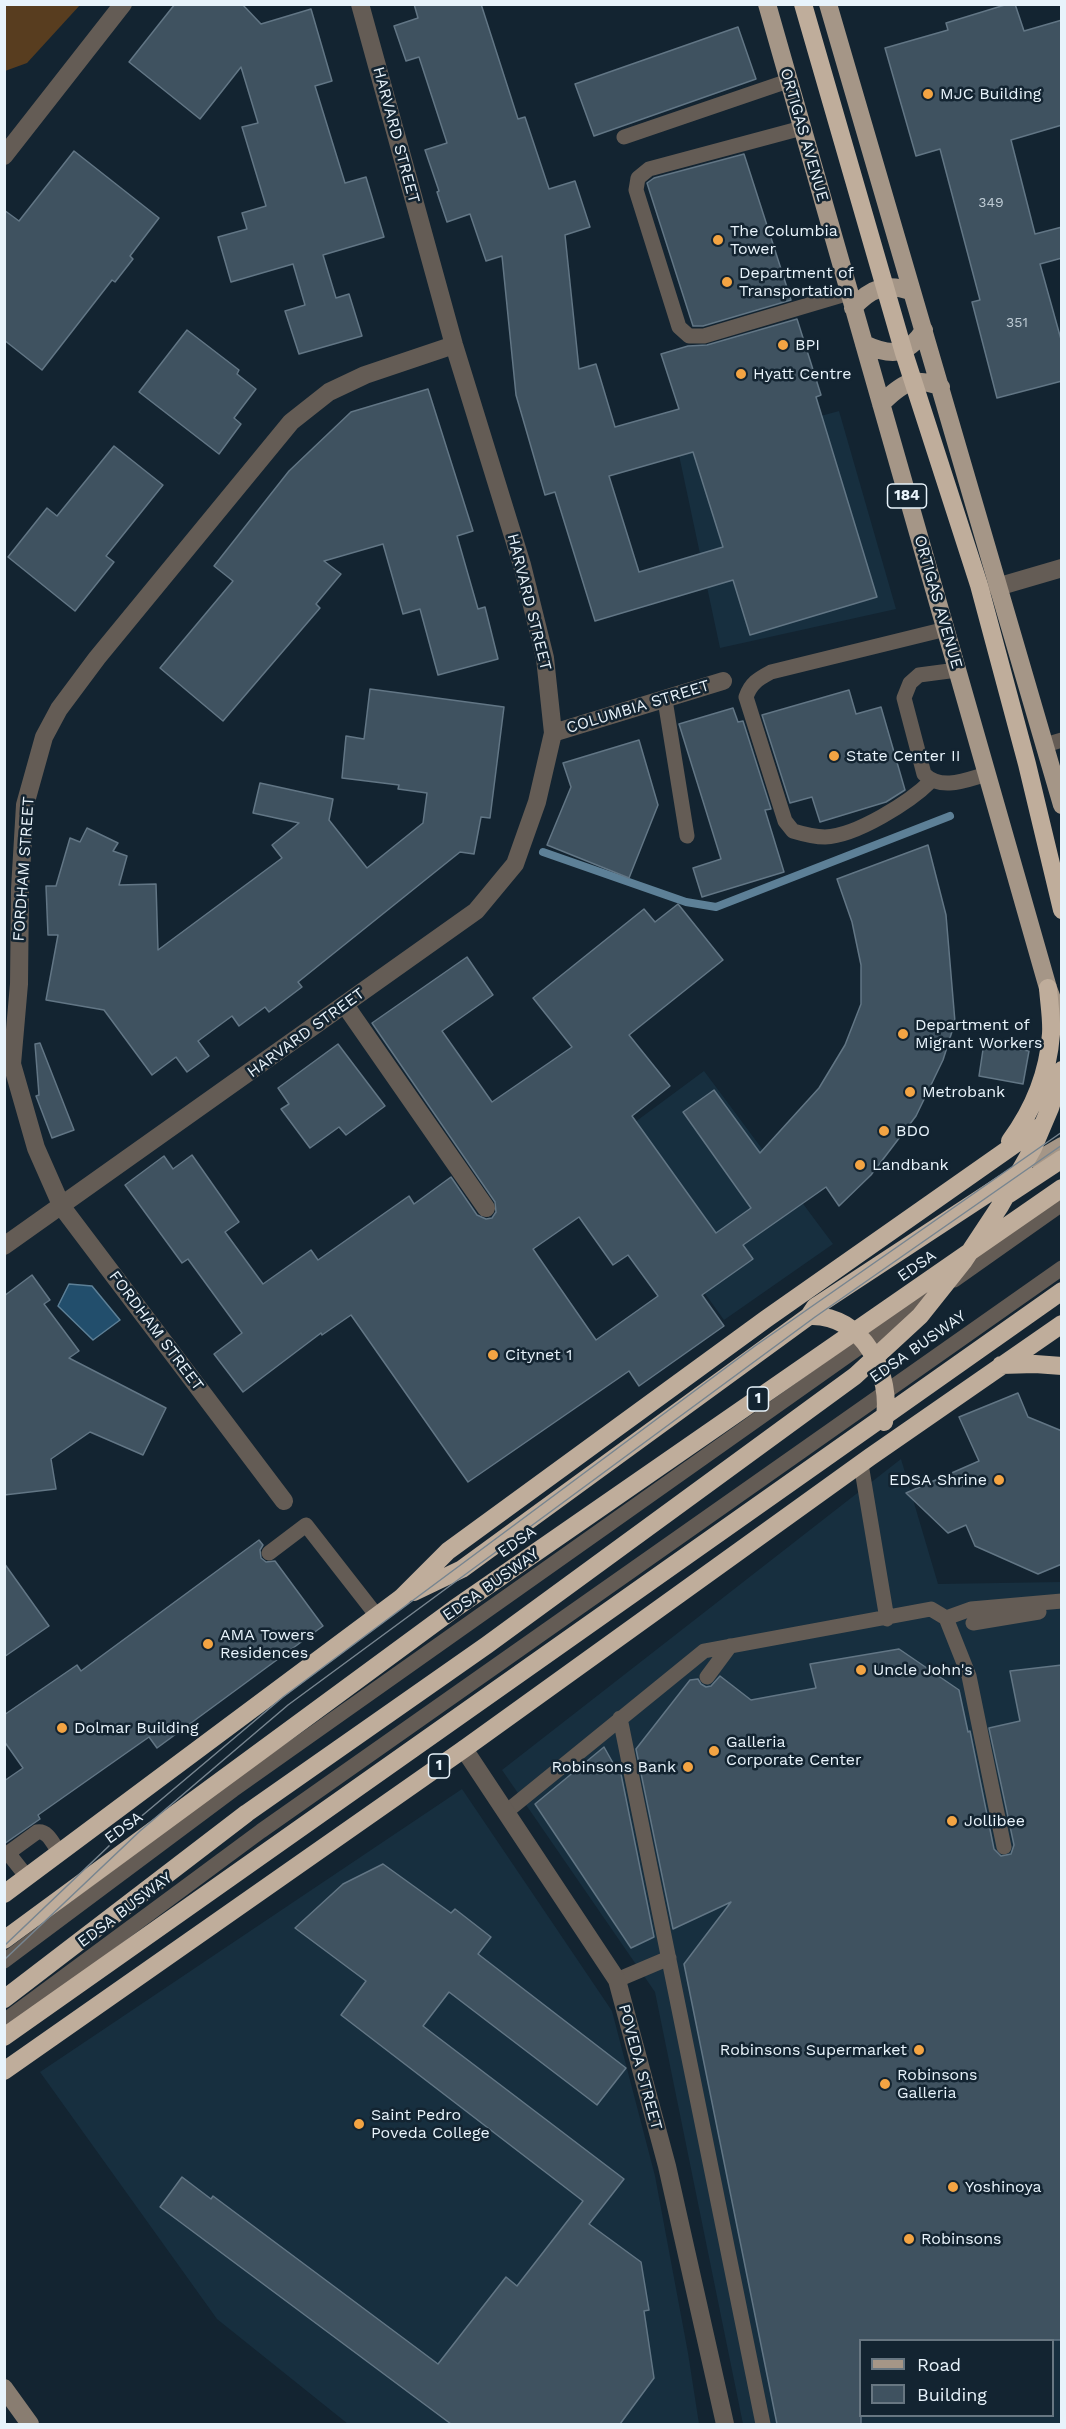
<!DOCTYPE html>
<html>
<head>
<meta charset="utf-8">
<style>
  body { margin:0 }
  #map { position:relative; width:1066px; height:2429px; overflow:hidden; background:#132431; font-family:"Work Sans",sans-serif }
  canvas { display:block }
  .frame { position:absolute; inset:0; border:6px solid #e8f3fb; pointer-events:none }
  .legend { position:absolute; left:859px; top:2339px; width:195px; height:78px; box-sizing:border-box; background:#132431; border:2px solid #687782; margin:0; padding:8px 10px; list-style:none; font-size:18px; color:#e8f3fb }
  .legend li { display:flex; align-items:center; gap:12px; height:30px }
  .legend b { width:30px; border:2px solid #687782 }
</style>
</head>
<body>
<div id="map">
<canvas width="1066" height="2429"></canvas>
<div class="frame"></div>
<ul class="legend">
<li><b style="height:8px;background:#a59687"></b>Road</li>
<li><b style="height:16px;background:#3f5260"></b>Building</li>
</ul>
</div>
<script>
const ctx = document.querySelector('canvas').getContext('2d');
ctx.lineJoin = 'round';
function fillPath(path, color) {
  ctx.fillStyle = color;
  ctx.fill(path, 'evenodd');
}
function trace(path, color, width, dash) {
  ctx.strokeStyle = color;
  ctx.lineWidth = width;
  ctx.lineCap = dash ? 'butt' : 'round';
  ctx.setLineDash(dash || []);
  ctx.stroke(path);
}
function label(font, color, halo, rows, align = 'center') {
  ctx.font = font + ' "Work Sans",sans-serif';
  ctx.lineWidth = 5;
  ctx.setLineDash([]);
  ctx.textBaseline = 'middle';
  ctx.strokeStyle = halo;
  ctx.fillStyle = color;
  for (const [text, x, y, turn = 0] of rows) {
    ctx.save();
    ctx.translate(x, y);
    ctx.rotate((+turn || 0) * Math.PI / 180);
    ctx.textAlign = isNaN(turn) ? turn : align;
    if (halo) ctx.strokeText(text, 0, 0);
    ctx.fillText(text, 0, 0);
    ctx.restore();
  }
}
const built = new Path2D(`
  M839,411L896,609L720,648L679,455Z
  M704,1071L833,1244L724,1320L600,1148Z
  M901,1459L938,1584L1061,1582V2424H743L655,1992L502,1770ZM860,2340H1052V2416H860Z
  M462,1789L612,2011L655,2176L688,2353L699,2424H348L217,2319L40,2072Z`);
const green = new Path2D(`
  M5,4H80V5L27,63L5,71Z`);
const water = new Path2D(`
  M69,1284L92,1286L120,1320L93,1340L58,1306Z`);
const stream = new Path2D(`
  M543,852L686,902L716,907L950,816`);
const building = new Path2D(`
  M175,4H242L261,24L311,9L332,81L315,86L345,183L366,177L384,237L323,255L336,298L349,294L362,336L299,354L285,311L305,305L293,264L231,282L218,237L247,229L242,213L266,206L242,127L258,123L241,67L200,119L129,62Z
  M414,4H481L518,119L525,117L549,189L575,181L590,227L565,235L579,369L596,364L615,427L679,409L661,354L688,346L707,345L797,319L821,395L816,397L877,597L750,635L733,580L595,621L555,492L545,495L516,395L502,256L486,261L470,214L447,222L437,192L439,191L425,150L447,143L419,57L406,61L394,26L418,18ZM693,452L723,547L639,572L609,476Z
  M1008,4H1015L1024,31L1062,20V125L1011,140L1035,234L1062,227V258L1040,264L1062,343V381L997,398L972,302L980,300L940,149L916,156L885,48L948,30L946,23Z
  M738,27L756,79L594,136L575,84Z
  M74,151L159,218L130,256L133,259L115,282L112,280L42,370L4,340V210L19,221Z
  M744,154L791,300L703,326H693L647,183L654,178Z
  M187,330L239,370L237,374L256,389L234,418L241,424L219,454L139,392Z
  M428,389L473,531L457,536L478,609L485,607L498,659L438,675L420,609L403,614L383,544L324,561L341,574L316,604L320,608L223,721L160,668L233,581L214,566L289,471L351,412Z
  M114,446L163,485L106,556L114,562L75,611L8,557L47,508L57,516Z
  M370,689L504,707L490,818L481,817L474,854L460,852L298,982L302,987L269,1012L265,1007L239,1026L232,1016L198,1041L209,1056L187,1072L176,1057L152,1075L104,1010L46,1000L58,935H48L46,886H56L70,838L80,842L87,828L118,843L113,851L127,856L119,885L156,884L158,950L282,858L272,845L299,823L253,813L260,783L333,799L329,820L367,868L423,823L427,793L398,789L399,785L342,778L346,736L364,739Z
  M849,690L856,714L881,707L905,790L886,802L820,822L812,797L790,803L762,715Z
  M733,708L738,722L743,721L771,809L765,810L784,872L702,897L693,868L721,859L679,724Z
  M639,740L658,805L629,878L547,845L571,787L563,763Z
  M928,845L946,915L955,1022L943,1060L916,1116L871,1175L839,1206L826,1187L743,1245L753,1259L702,1295L724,1326L639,1386L629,1371L468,1482L351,1315L322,1335L321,1333L243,1392L214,1354L242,1333L188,1259L182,1263L125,1185L164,1156L173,1169L192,1155L239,1222L225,1232L263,1284L311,1250L318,1260L409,1196L414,1204L451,1177L477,1215L486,1219L492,1218L496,1212L495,1202L372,1023L467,957L493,995L442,1031L492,1102L572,1047L533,998L644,909L655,922L678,904L723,960L629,1035L670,1086L632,1116L716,1233L751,1208L683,1112L714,1090L760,1153L819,1088L845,1045L861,1004V965L852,922L837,879ZM579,1217L613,1265L628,1255L658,1296L596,1340L533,1249Z
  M40,1043L74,1130L52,1138L36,1096L39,1095L35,1044Z
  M984,1043L1029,1051L1023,1084L979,1076Z
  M338,1044L385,1106L346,1135L339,1127L310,1148L281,1109L289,1104L278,1088Z
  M32,1275L50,1300L44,1304L79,1351L69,1358L166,1408L143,1455L90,1432L51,1459L56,1489L4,1495V1296Z
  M1018,1393L1028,1417L1062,1431V1564L1038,1574L975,1546L966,1525L948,1533L906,1493L979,1461L959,1417Z
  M259,1540L263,1545L260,1550L261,1558L266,1562L275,1561L323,1626L157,1748L149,1737L38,1815L40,1819L4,1844V1781L23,1768L4,1741V1715L77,1665L81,1671Z
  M4,1563L49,1626L4,1657Z
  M899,1649L959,1690L968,1732L970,1731L994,1849L1001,1856L1011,1854L1014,1845L989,1728L1020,1721L1010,1671L1062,1665V2340H861V2424H777L684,1964L731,1902L673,1929L636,1749L690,1680L698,1679L701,1684L706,1687L711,1686L720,1676L751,1700L816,1688L810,1664Z
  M604,1747L618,1772L620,1769L654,1937L631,1948L535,1804Z
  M383,1864L451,1913L455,1909L491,1937L478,1954L626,2068L597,2105L449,1992L423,2026L624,2179L589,2224L641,2262L649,2310L644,2311L654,2378L620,2424H451L160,2207L182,2177L211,2199L213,2196L438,2364L506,2277L517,2286L583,2201L341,2015L366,1981L295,1928L343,1884Z`);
const lane = new Path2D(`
  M802,128L649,169L638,178L636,190L679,327L689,336H704L849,293
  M624,137L788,81
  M957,670L919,675L910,683L904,698L924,774C941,791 966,780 987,774
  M665,700L687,836
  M1045,745L1062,740
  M931,781C910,802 856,836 825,837C814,837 803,834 793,831L785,821L746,697C751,683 758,679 771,672L946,629
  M954,1280L1062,1204
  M861,1464L887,1619
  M269,1553L306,1525L377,1616
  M946,1618L971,1609L1062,1601
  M973,1623L1039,1612
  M707,1677L730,1646
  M620,1718L763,2424
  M506,1812L704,1651L931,1609L946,1618L969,1676L1004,1847
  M8,1853L27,1877
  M4,1856L37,1832C48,1830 53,1844 59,1852
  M4,1961L233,1790L932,1296
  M617,1980L669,1958
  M4,2021L261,1831L1062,1268`);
const street = new Path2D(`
  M4,156L123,4
  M997,587L1062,568
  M553,733L723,681
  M345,1005L486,1208
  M4,1246L476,911L515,864L537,802L553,733L545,658L522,565L454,345L360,4
  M284,1501L62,1207L36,1148L12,1064L19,984L20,889L25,805L44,737L59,709L97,658L291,422L329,392L365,375L454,345
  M464,1749L617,1980L667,2166L725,2424`);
const secondary = new Path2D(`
  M4,2388L30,2424`);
const primary = new Path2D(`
  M767,4L1048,988L1062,1026
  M828,4L1062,805
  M853,308C870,288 887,282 912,292
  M864,344C890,356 907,357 924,330
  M881,404C901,384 913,375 941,387
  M1038,1160L1062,1146`);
const highway = new Path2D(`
  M803,4L904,353L979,585L1027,764L1062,910
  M1010,1141C1033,1110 1048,1074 1051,1034C1052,1019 1049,1003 1048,988
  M1009,1194L1062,1159
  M809,1316C863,1313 894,1376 884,1422
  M1001,1365L1035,1364L1062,1366
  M414,1592L462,1569L809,1316L815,1307L1016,1175
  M4,1894L401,1598L448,1551L766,1319L1041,1126
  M4,1940L454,1609L1062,1188
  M4,1999L247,1813L487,1645L855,1376L920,1316L963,1262L1000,1206L1033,1148L1050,1108L1062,1070
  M4,2037L1062,1291
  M4,2071L464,1749L870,1457L1062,1324`);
const tram = new Path2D(`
  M4,1946L131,1825L283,1697L755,1346L1062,1132
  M4,1960L140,1831L288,1705L815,1317L1062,1145`);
const markers = [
  [928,94,6,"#f3a443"],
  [718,240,6,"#f3a443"],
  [727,282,6,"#f3a443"],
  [783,345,6,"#f3a443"],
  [741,374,6,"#f3a443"],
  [834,756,6,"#f3a443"],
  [903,1034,6,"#f3a443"],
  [910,1092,6,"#f3a443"],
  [884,1131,6,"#f3a443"],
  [860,1165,6,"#f3a443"],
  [493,1355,6,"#f3a443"],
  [999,1480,6,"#f3a443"],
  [208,1644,6,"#f3a443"],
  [861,1670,6,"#f3a443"],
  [62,1728,6,"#f3a443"],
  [714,1751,6,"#f3a443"],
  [688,1767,6,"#f3a443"],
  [952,1821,6,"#f3a443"],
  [919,2050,6,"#f3a443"],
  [885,2084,6,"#f3a443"],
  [359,2124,6,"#f3a443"],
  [953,2187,6,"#f3a443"],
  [909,2239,6,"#f3a443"]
];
const numberNames = [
  ["349",991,203],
  ["351",1017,323]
];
const shields = [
  [907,496,39],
  [758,1399,21],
  [439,1766,21]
];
const shieldNames = [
  ["184",907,496],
  ["1",758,1399],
  ["1",439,1766]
];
const poiNames = [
  ["MJC Building",940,94],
  ["The Columbia",730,231],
  ["Tower",730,249],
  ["Department of",739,273],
  ["Transportation",739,291],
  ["BPI",795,345],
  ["Hyatt Centre",753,374],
  ["State Center II",846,756],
  ["Department of",915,1025],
  ["Migrant Workers",915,1043],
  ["Metrobank",922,1092],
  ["BDO",896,1131],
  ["Landbank",872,1165],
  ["Citynet 1",505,1355],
  ["EDSA Shrine",987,1480,"right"],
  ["AMA Towers",220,1635],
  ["Residences",220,1653],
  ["Uncle John's",873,1670],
  ["Dolmar Building",74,1728],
  ["Galleria",726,1742],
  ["Corporate Center",726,1760],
  ["Robinsons Bank",676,1767,"right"],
  ["Jollibee",964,1821],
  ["Robinsons Supermarket",907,2050,"right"],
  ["Robinsons",897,2075],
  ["Galleria",897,2093],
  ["Saint Pedro",371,2115],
  ["Poveda College",371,2133],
  ["Yoshinoya",965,2187],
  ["Robinsons",921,2239]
];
const streetNames = [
  ["HARVARD STREET",396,135,75],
  ["ORTIGAS AVENUE",804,135,74],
  ["HARVARD STREET",529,602,76],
  ["ORTIGAS AVENUE",938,602,74],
  ["COLUMBIA STREET",638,707,-17],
  ["FORDHAM STREET",24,869,-86],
  ["HARVARD STREET",306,1033,-36],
  ["EDSA",917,1266,-35],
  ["FORDHAM STREET",156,1331,53],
  ["EDSA BUSWAY",918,1347,-35],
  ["EDSA",517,1542,-35],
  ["EDSA BUSWAY",491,1585,-35],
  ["EDSA",124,1828,-36],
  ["EDSA BUSWAY",125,1910,-37],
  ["POVEDA STREET",640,2067,75]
];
fillPath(built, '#172f3f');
fillPath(green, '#583d1f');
fillPath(water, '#224e6c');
trace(water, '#5d8097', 1.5);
trace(stream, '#5d8097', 8);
fillPath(building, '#3f5260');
trace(building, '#627685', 1.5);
trace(lane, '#645c55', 15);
trace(street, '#645c55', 18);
trace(secondary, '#897d71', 18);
trace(primary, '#a59687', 18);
trace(highway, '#bfad9b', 18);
trace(tram, '#778590', 1.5);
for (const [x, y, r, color] of markers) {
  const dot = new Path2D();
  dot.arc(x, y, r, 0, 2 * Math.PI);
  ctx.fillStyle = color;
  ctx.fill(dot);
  trace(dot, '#132431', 2);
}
label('14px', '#becbd4', null, numberNames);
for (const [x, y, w] of shields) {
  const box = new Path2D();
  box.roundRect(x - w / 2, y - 12, w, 24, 4.5);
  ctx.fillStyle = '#132431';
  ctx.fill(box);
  trace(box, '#e8f3fb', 1.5);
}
label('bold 15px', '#e8f3fb', null, shieldNames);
label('16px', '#e8f3fb', '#132431', poiNames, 'left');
label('16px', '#e8f3fb', '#132431', streetNames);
</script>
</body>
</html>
